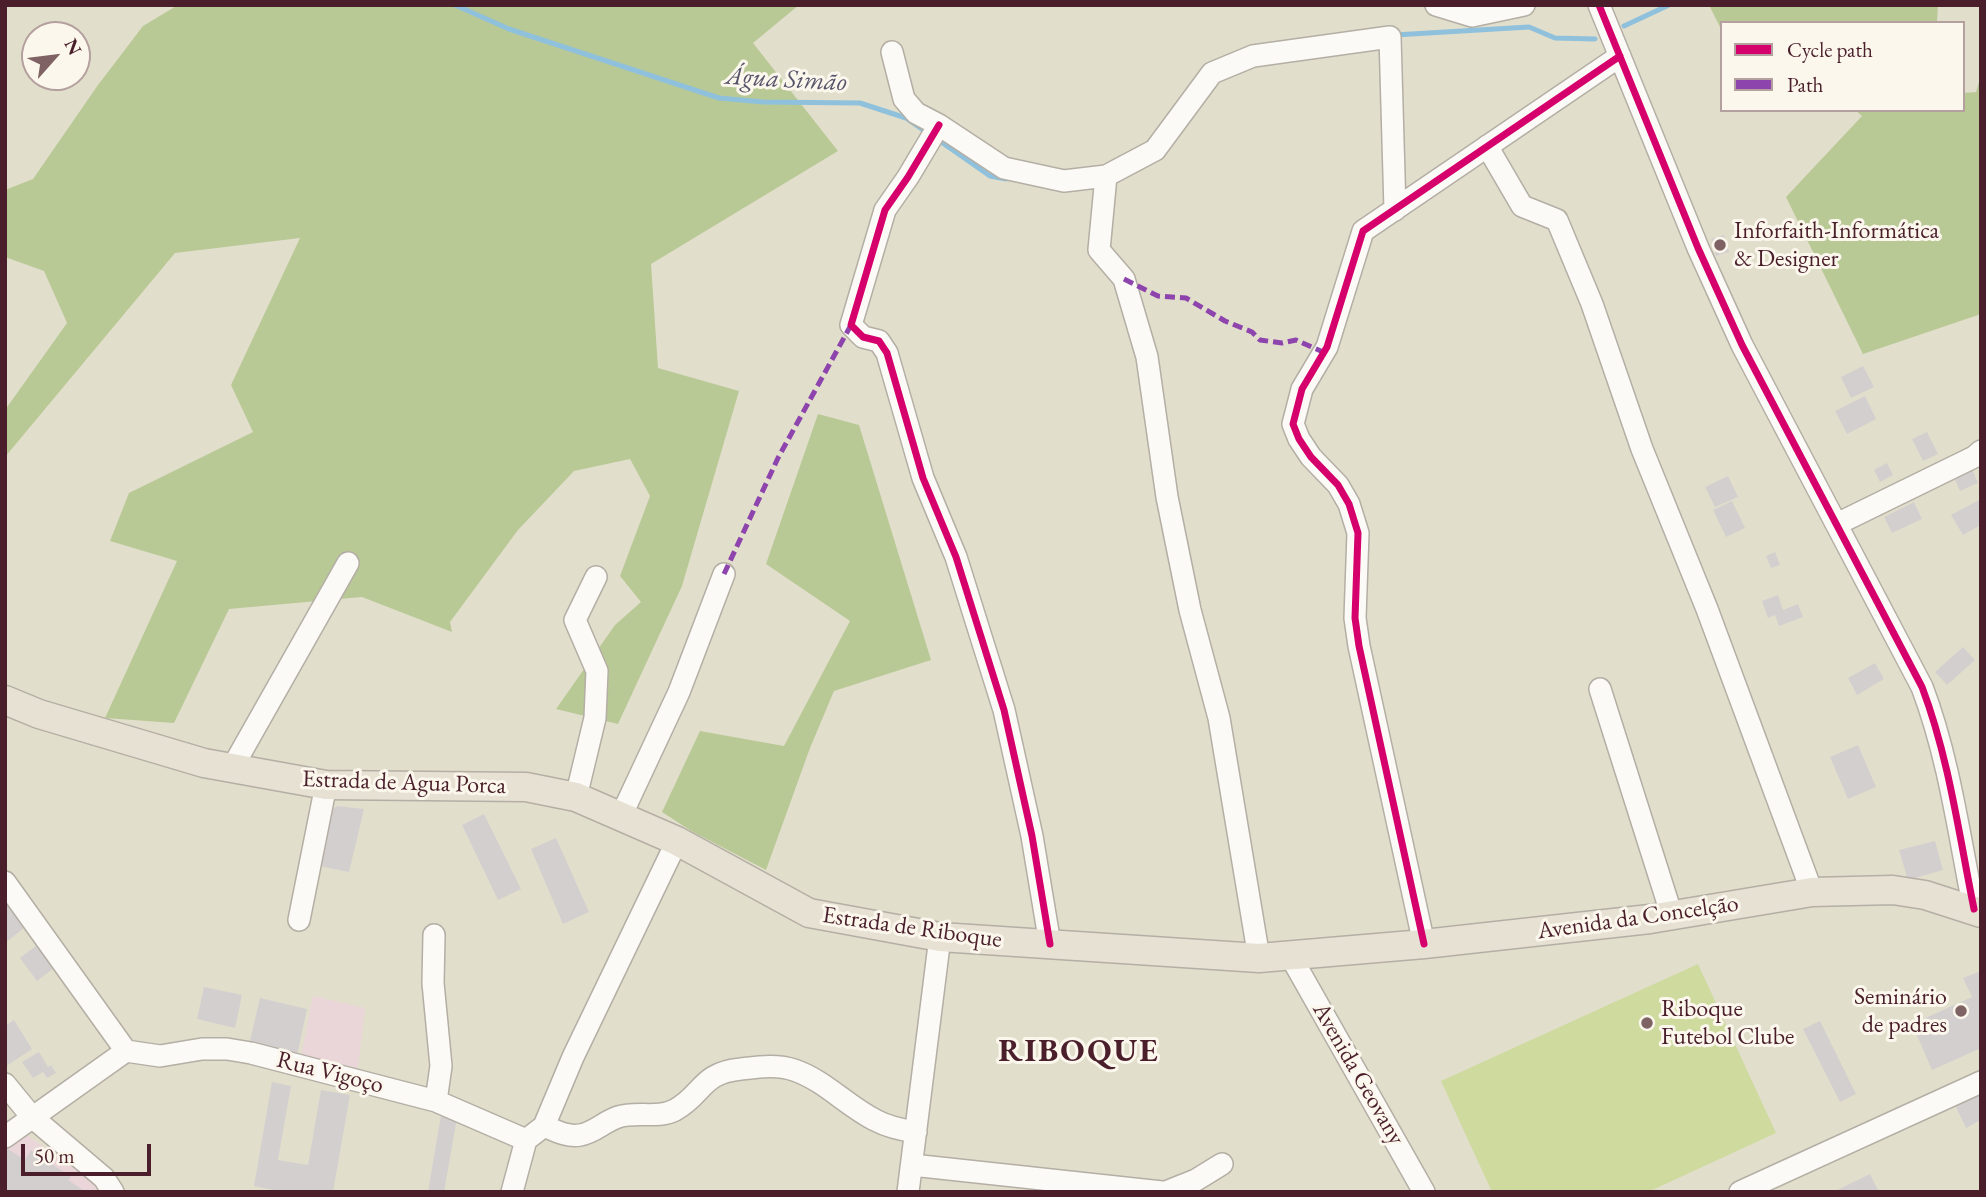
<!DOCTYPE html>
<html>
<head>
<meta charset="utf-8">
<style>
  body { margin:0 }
  #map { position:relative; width:1986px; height:1197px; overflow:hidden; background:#e2decc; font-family:"EB Garamond",serif }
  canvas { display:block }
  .frame { position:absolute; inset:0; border:7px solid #4a1f2b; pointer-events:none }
  .legend { position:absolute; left:1720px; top:21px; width:245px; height:91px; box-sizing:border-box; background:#fbf7ec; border:2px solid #b4a19f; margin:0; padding:9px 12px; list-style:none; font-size:21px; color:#4a1f2b }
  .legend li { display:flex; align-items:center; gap:14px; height:35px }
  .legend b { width:35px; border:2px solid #b4a19f }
  .north { position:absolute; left:21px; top:21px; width:70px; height:70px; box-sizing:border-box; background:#fbf7ec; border:2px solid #b4a19f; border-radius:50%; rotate:62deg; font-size:19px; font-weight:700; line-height:28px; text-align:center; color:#4a1f2b }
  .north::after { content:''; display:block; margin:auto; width:24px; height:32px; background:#7f6263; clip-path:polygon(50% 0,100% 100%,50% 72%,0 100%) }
  .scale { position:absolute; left:21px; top:1144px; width:130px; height:32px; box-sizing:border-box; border:4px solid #4a1f2b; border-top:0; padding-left:9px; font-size:21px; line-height:24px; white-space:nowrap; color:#4a1f2b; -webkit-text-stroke:5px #fbf7ec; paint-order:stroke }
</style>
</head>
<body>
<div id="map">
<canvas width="1986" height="1197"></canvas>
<div class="frame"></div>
<ul class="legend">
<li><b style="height:9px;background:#d6006c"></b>Cycle path</li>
<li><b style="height:9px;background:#8e44ad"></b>Path</li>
</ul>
<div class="north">N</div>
<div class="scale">50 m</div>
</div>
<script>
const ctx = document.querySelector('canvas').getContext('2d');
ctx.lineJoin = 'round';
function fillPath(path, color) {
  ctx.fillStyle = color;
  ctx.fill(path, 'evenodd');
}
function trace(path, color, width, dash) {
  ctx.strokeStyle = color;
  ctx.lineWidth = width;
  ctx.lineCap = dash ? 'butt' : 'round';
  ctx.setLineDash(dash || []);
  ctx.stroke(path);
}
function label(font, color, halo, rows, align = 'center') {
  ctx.font = font + ' "EB Garamond",serif';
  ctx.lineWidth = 6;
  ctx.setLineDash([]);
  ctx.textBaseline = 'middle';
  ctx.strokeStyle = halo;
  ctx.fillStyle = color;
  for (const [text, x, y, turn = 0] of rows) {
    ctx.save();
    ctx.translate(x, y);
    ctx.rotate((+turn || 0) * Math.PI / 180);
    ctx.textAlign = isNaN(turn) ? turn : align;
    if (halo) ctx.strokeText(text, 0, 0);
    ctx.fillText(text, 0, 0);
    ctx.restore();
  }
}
const built = new Path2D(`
  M313,996L365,1008L358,1068L301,1056Z
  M18,1129L110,1192H5V1148Z`);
const green = new Path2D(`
  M1698,964L1776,1133L1648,1192H1492L1441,1081Z`);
const forest = new Path2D(`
  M178,5H799L753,43L838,151L651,264L658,368L739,391L682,586L618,724L556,709L615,625L641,602L620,576L650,496L630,459L574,471L518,530L450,622L452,632L362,597L229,609L174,723L105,718L177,561L110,541L129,493L253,432L231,385L300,238L175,253L5,457V410L67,323L44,271L5,257V190L33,179L98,85L143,26Z
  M1709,5H1938L1937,23H1722V31Z
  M1981,75V314L1863,354L1786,197L1862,116L1855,110H1963V93L1976,92Z
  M818,414L859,425L931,660L834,691L810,748L766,870L693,832L662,812L700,731L784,746L850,621L766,564Z`);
const stream = new Path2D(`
  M455,5L509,29L719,98L763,102L860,103L906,118L929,134
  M1624,26L1669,5
  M1395,35L1529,27L1555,38L1595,39
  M937,139L990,176L1006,179`);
const building = new Path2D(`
  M1724,235L1729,252L1716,256L1711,239Z
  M1863,366L1874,387L1851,398L1841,377Z
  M1865,396L1876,419L1847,434L1835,411Z
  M1927,432L1938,454L1923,461L1912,439Z
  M1887,463L1893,475L1880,482L1874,470Z
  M1970,464L1978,483L1960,491L1952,473Z
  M1728,476L1738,497L1715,507L1705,487Z
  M1981,499V525L1963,535L1951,515Z
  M1732,501L1745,528L1726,537L1713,510Z
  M1914,502L1922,519L1892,533L1884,517Z
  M1775,552L1780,565L1771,568L1766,556Z
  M1778,595L1783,610L1798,604L1803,617L1779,626L1775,615L1768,618L1762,601Z
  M1963,647L1975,660L1947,685L1935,672Z
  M1875,663L1884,679L1857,695L1848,678Z
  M1858,745L1876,787L1848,799L1830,757Z
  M337,806L364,809L349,872L319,866L330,812Z
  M484,814L521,889L498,900L462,825Z
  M556,838L589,912L563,924L531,849Z
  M1935,841L1943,870L1908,880L1899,850Z
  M5,893L29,924L5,943Z
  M41,942L58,965L37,981L20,958Z
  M1981,971V1048L1932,1070L1912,1024L1972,997L1963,978Z
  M204,987L242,995L235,1028L197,1019Z
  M260,998L307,1009L297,1056L249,1045Z
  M14,1020L32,1049L5,1067V1026Z
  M1820,1021L1856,1094L1840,1102L1803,1029Z
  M39,1052L48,1067L51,1065L56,1073L47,1078L43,1072L33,1078L22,1062Z
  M272,1082L291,1086L278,1160L308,1165L321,1090L350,1095L333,1192H283L254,1186Z
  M1981,1090V1125L1979,1121L1966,1128L1954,1103Z
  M441,1115L457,1118L444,1192H428Z
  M8,1149L25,1160L31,1150L71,1177L68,1180L86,1192H5V1153Z
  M1870,1174L1879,1192H1833Z`);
const minor = new Path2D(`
  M1436,5L1472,16L1524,5
  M1599,5L1698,248L1742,345L1922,687C1949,758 1959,835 1974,909
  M892,52L904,99L916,113L939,125L1004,168L1064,181L1106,176L1155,150L1212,73L1253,56L1390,37L1395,210
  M939,125L908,177L885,210L851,325L863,337L879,341L887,353L923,478L956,557L1004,710L1032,836L1050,944
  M1487,146L1522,206L1557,220L1592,304L1642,449L1707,609L1812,892
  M1106,176L1099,250L1124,279L1147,357L1167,497L1190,610L1219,718L1259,958
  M1837,524L1974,457L1981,451
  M1600,689L1672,916
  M232,768L348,563
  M576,797L595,718L597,671L575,620L596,577
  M621,816L679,692L724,574
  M5,882L126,1051
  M299,920L326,785
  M434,935L433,983L441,1066L436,1101
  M1424,944L1359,646L1355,618L1358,533L1349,504L1338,485L1311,457L1299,439L1293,424L1302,389L1327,347L1363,231L1620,56
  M1291,957L1424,1192
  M126,1051L160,1056L202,1049H227L251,1053L436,1101L526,1140
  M5,1084L32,1117L104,1178L113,1192
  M544,1126C556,1131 567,1137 580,1135C594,1133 605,1121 618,1117C637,1111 657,1119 675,1110C704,1094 700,1073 741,1069C758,1067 777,1064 794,1070C824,1080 847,1106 875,1120C888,1127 902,1130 916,1132
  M5,1137L126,1051
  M912,1165L1162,1192
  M512,1192L526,1140L544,1126L573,1057L677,841
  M908,1192L940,937
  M1166,1192L1196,1180L1222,1164
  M1740,1192L1981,1082`);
const major = new Path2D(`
  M5,700L39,714L204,763L326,785L526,787L576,797L677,841L809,913L940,937L1259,958L1424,944L1650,919L1812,892L1893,890L1925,895L1981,913`);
const quiet = new Path2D(`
  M1124,279L1158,296L1186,298L1225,321L1252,332L1260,340L1282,343L1296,340L1323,352
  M724,574L778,458L851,325`);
const cycleway = new Path2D(`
  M1599,5L1698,248L1742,345L1922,687C1949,758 1959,835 1974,909
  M939,125L908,177L885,210L851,325L863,337L879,341L887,353L923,478L956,557L1004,710L1032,836L1050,944
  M1424,944L1359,646L1355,618L1358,533L1349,504L1338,485L1311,457L1299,439L1293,424L1302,389L1327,347L1363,231L1620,56`);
const markers = [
  [1720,245,7,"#7f6263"],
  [1961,1011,7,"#7f6263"],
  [1647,1023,7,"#7f6263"]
];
const poiNames = [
  ["Inforfaith-Informática",1734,231],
  ["& Designer",1734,259],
  ["Seminário",1947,997,"right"],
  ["de padres",1947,1025,"right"],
  ["Riboque",1661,1009],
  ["Futebol Clube",1661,1037]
];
const streetNames = [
  ["Estrada de Agua Porca",404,783,2],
  ["Avenida da Concelção",1638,918,-8],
  ["Estrada de Riboque",912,928,8],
  ["Rua Vigoço",330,1073,14],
  ["Avenida Geovany",1358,1074,60]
];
const waterNames = [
  ["Água Simão",786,80,3]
];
const districtNames = [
  ["RIBOQUE",1079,1052]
];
fillPath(built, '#ead6d9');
fillPath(green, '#cfda9f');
fillPath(forest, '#b9c996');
trace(stream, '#8fc1dc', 5);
fillPath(building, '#d4cfcf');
trace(minor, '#b4aea4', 24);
trace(major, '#b4aea4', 31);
trace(minor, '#fbfaf7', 21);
trace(major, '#e6e1d3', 28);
trace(quiet, '#8e44ad', 5, [10, 5]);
trace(cycleway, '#d6006c', 7);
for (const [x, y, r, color] of markers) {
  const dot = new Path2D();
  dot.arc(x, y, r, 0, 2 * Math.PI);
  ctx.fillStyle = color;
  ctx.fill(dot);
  trace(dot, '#fbf7ec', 2.5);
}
label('24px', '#4a1f2b', '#fbf7ec', poiNames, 'left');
label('24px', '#4a1f2b', '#fbf7ec', streetNames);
label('italic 26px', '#56536b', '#fbf7ec', waterNames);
ctx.letterSpacing = '2px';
label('bold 32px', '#4a1f2b', '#fbf7ec', districtNames);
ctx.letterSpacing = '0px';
</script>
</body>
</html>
